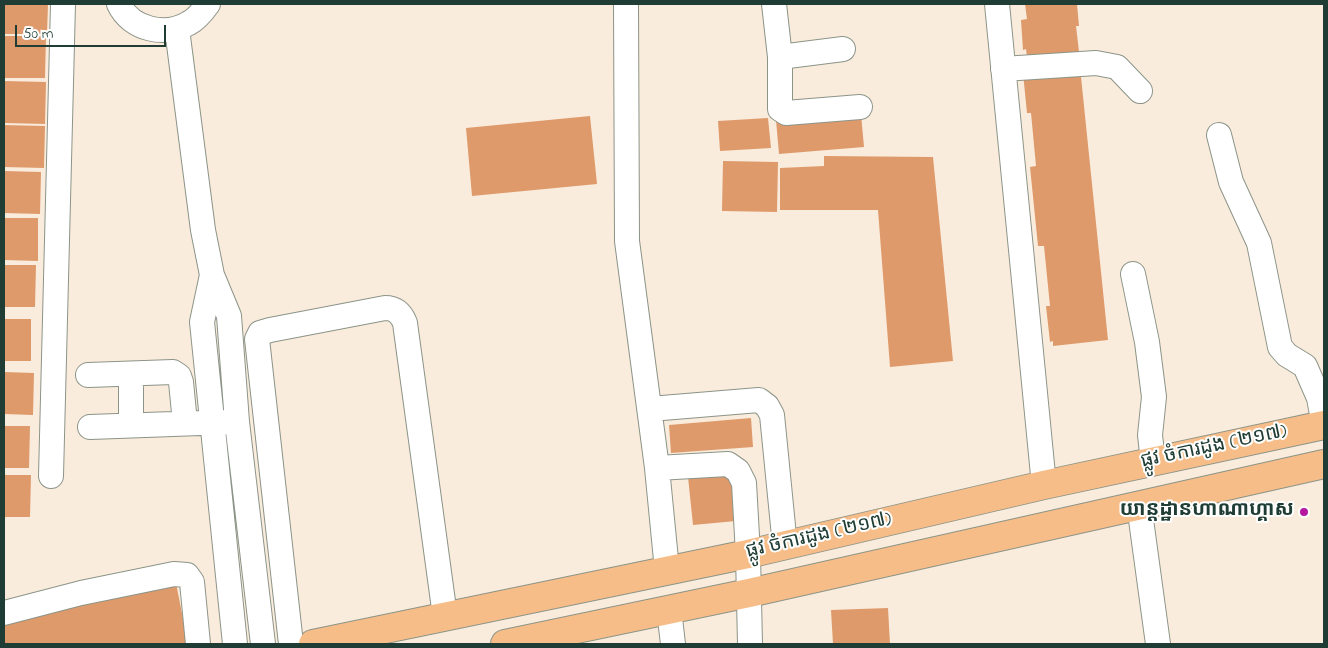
<!DOCTYPE html>
<html>
<head>
<meta charset="utf-8">
<style>
  body { margin:0 }
  #map { position:relative; width:1328px; height:648px; overflow:hidden; background:#f9ecdc; font-family:"Indie Flower",sans-serif }
  canvas { display:block }
  .frame { position:absolute; inset:0; border:5px solid #1f3d34; pointer-events:none }
  .scale { position:absolute; left:15px; top:25px; width:151px; height:22px; box-sizing:border-box; border:2px solid #1f3d34; border-top:0; padding-left:6px; font-size:15px; line-height:18px; white-space:nowrap; color:#1f3d34; -webkit-text-stroke:4px #fff; paint-order:stroke }
</style>
</head>
<body>
<div id="map">
<canvas width="1328" height="648"></canvas>
<div class="frame"></div>
<div class="scale">50 m</div>
</div>
<script>
const ctx = document.querySelector('canvas').getContext('2d');
ctx.lineJoin = 'round';
function fillPath(path, color) {
  ctx.fillStyle = color;
  ctx.fill(path, 'evenodd');
}
function trace(path, color, width, dash) {
  ctx.strokeStyle = color;
  ctx.lineWidth = width;
  ctx.lineCap = dash ? 'butt' : 'round';
  ctx.setLineDash(dash || []);
  ctx.stroke(path);
}
function label(font, color, halo, rows, align = 'center') {
  ctx.font = font + ' "Indie Flower","Noto Sans Khmer",sans-serif';
  ctx.lineWidth = 4;
  ctx.setLineDash([]);
  ctx.textBaseline = 'middle';
  ctx.strokeStyle = halo;
  ctx.fillStyle = color;
  for (const [text, x, y, turn = 0] of rows) {
    ctx.save();
    ctx.translate(x, y);
    ctx.rotate((+turn || 0) * Math.PI / 180);
    ctx.textAlign = isNaN(turn) ? turn : align;
    if (halo) ctx.strokeText(text, 0, 0);
    ctx.fillText(text, 0, 0);
    ctx.restore();
  }
}
const building = new Path2D(`
  M4,4H48L47,34H4Z
  M1025,4H1077L1079,26H1076L1079,52L1027,57L1026,49L1023,50L1021,20L1027,19Z
  M4,36H46L45,78H4Z
  M1080,67L1108,340L1053,346V341L1050,342L1046,306H1050L1044,246H1038L1030,167L1036,166L1031,113H1027L1023,73Z
  M4,81L46,82L45,124L4,123Z
  M861,114L864,147L779,154L776,120Z
  M590,116L597,184L472,196L466,128Z
  M768,118L771,148L720,151L718,121Z
  M4,125L45,126L44,168L4,167Z
  M824,156L933,157L953,361L890,367L878,210H780V168L824,166Z
  M723,161L778,162L777,212L722,211Z
  M4,171L41,172L40,214L4,213Z
  M4,218H38V261L4,260Z
  M4,265H36L35,307H4Z
  M4,319H31V361H4Z
  M4,372L34,373L33,415L4,414Z
  M751,418L753,447L671,453L669,425Z
  M4,426H30L29,468H4Z
  M732,473L736,521L693,525L688,477Z
  M4,475H31L30,517H4Z
  M176,583L188,644H4V621Z
  M888,608L890,644H833L831,610Z`);
const minor = new Path2D(`
  M119,4C131,30 166,37 189,23C197,19 203,11 208,4
  M626,4L627,241L657,468L667,570
  M774,4L780,57V109L786,113L860,107
  M997,4L1044,485
  M177,29L203,230L212,275L229,316L237,422L263,644
  M780,57L843,49
  M1003,69L1096,63L1117,67L1140,91
  M1219,135L1231,182L1259,243L1280,347L1287,355L1305,366L1319,398L1324,425
  M1133,274L1147,342L1154,397L1150,435L1153,462
  M212,275L202,322L235,644
  M88,375L173,372L179,376L181,382L185,423
  M650,409L759,400L767,406L772,415L785,546
  M131,425V374
  M90,427L228,422
  M657,468L728,464L738,471L744,483L748,554L750,644
  M51,476L63,4
  M1139,505L1158,644
  M669,610L673,644
  M4,613L81,593L174,574L187,575L192,582L198,644
  M291,644L257,339L260,333L270,330L385,308C395,308 401,313 405,323L445,616`);
const major = new Path2D(`
  M313,644L748,554L1044,485L1324,425
  M505,644L749,593L1324,464`);
const markers = [
  [1304,512,5,"#b5179e"]
];
const streetNames = [
  ["ផ្លូវ ចំការដូង (២១៧)",1214,448,-12],
  ["ផ្លូវ ចំការដូង (២១៧)",819,537,-13]
];
const poiNames = [
  ["យាន្ដដ្ឋានហាណាហ្គាស",1294,512]
];
fillPath(building, '#df9a6b');
trace(minor, '#8c9488', 26);
trace(major, '#8c9488', 30);
trace(minor, '#fff', 24);
trace(major, '#f7bd88', 28);
for (const [x, y, r, color] of markers) {
  const dot = new Path2D();
  dot.arc(x, y, r, 0, 2 * Math.PI);
  ctx.fillStyle = color;
  ctx.fill(dot);
  trace(dot, '#fff', 2);
}
label('20px', '#1f3d34', '#fff', streetNames);
label('bold 20px', '#1f3d34', '#fff', poiNames, 'right');
</script>
</body>
</html>
